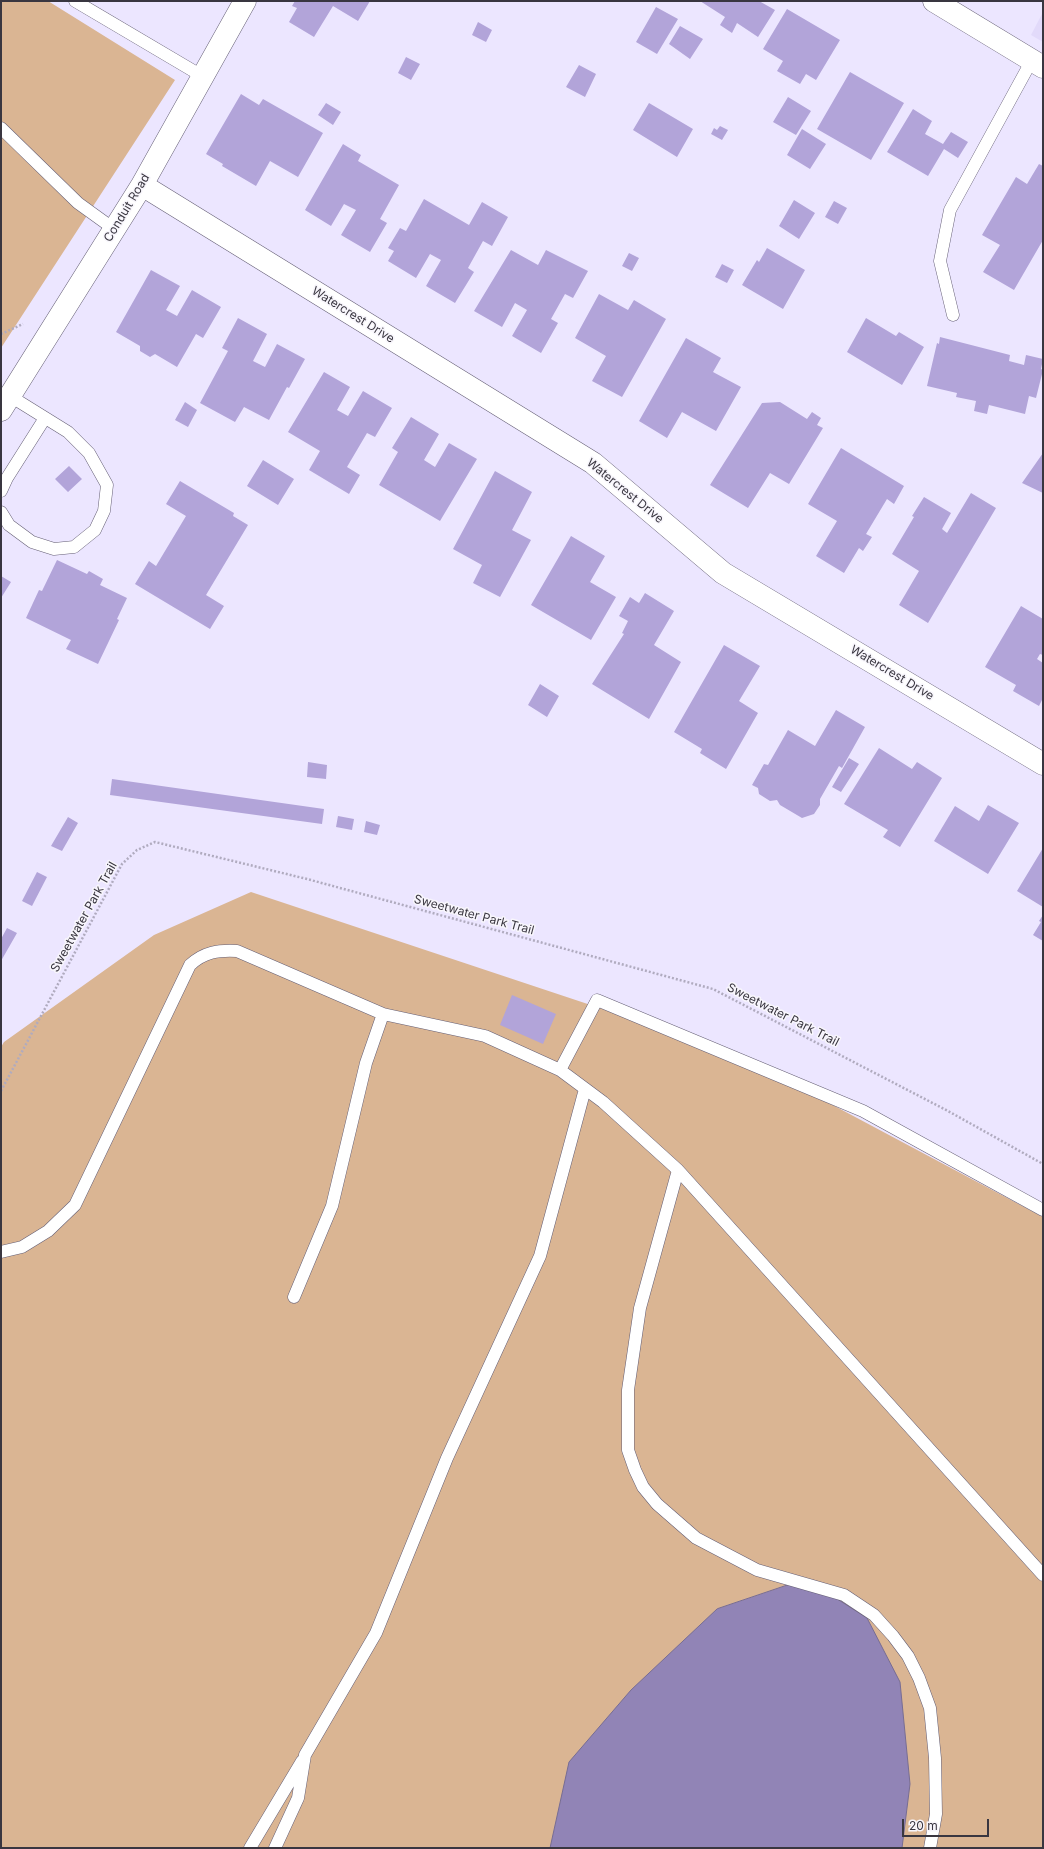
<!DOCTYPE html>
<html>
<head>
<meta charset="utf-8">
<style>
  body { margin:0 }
  #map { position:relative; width:1044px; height:1849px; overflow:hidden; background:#ece6ff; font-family:Inter,sans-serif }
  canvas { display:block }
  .frame { position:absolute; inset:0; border:2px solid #393640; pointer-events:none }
  .scale { position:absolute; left:902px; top:1819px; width:87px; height:18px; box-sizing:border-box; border:2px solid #393640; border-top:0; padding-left:5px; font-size:12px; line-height:14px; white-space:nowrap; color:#393640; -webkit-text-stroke:3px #f8f6fc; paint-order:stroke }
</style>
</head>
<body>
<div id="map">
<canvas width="1044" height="1849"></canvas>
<div class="frame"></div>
<div class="scale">20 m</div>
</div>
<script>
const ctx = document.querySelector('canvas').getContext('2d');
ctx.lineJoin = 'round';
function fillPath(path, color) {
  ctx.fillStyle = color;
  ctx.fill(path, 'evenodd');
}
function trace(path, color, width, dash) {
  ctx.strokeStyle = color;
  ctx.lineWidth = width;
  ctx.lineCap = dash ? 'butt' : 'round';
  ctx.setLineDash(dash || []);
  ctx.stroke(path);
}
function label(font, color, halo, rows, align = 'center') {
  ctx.font = font + ' Inter,sans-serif';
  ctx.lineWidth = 3;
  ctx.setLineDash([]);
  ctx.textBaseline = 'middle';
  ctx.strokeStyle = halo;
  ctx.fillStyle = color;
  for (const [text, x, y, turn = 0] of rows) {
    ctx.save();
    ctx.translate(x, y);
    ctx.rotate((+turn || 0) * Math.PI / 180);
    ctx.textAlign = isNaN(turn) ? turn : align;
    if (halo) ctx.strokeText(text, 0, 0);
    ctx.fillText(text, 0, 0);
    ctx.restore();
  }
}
const built = new Path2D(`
  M1043,12V42L1031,35Z`);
const green = new Path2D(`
  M1,1H48L175,80L1,348Z
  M251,892L735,1053L1043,1217V1848H1V1047L4,1042L154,935Z`);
const water = new Path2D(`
  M806,1579L867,1618L900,1682L910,1784L902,1848H550L569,1762L631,1690L717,1609Z`);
const building = new Path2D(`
  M295,1H370L358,21L333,6L314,37L289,22L297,8L292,6Z
  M700,1H759L775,10L758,37L737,23L732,33L720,25L725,17Z
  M656,7L678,19L657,54L636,42Z
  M787,9L840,40L816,80L806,74L800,84L777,71L783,61L763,49Z
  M478,22L492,30L486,42L472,35Z
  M680,26L703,39L690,59L669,44Z
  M406,57L420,64L411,80L398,73Z
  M579,65L596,74L585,97L566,87Z
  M850,72L904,103L871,160L817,129Z
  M241,94L259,105L263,99L323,133L298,177L270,161L256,186L222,166L223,164L206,154Z
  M788,97L811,111L796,135L773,122Z
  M326,103L341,112L333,125L318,115Z
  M649,103L693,129L677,157L633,130Z
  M913,109L932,121L925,134L943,144L951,132L968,142L958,158L944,149L928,176L887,152Z
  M720,126L728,130L722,140L711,134L714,128L717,130Z
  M802,129L826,144L810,169L787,155Z
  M343,144L361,155L358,161L399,185L380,219L387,223L370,252L341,235L356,210L344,204L331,226L305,210Z
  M1039,164L1043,166V240L1014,290L983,272L1000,245L982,235L1016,177L1027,184Z
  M424,199L469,225L482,202L508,217L492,246L483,241L468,268L474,272L455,303L426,286L441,260L430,254L416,278L388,261L394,251L388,248L400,228L406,231Z
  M794,200L815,213L799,239L779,226Z
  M834,201L847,208L838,224L825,217Z
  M767,248L805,270L783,309L742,285L757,260L759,262Z
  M511,250L538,265L546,250L588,271L573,298L565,294L551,319L558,323L541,353L512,336L527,310L515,303L502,327L474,311Z
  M629,253L639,258L632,271L622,266Z
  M722,264L734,270L727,283L715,277Z
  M151,270L180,286L166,310L177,316L192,290L221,307L203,338L196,334L177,367L155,354L150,357L140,351V346L116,332Z
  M599,294L628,310L634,300L666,319L622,397L592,381L606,356L575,338Z
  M238,318L267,334L253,361L265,367L277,344L305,359L289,388L287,387L269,420L244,407L235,422L200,403L228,351L222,348Z
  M866,318L896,336L899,332L924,347L902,385L847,352Z
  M940,337L1010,355L1009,361L1024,365L1026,355L1043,359L1041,369L1043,370L1036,398L1029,396L1025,414L989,405L987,414L974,411L976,401L956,397L957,393L927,386L937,343L939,344Z
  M686,338L721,358L713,372L741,387L716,431L682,412L667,438L639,421Z
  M324,372L350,387L337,410L348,416L363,391L392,408L375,437L367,433L347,467L360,475L349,494L309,470L320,451L288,432Z
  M185,402L197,410L188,427L175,420Z
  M780,402L807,419L812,412L821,418L817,425L823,428L789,484L770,473L748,508L710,485L762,403Z
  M411,417L439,434L424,460L435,467L449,443L477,459L440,521L379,485L398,452L392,448Z
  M841,448L904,486L894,504L887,499L866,534L872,537L863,551L859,548L844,573L816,556L837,521L808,504Z
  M1043,453V493L1022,483Z
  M263,460L294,479L278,505L247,486Z
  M69,466L82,479L68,492L55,479Z
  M495,471L532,492L512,530L531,540L500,597L473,583L482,565L453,549Z
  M180,481L234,513L233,516L248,525L206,595L224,606L210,629L135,584L149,561L156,566L186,516L166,504Z
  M971,493L996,508L928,623L899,605L919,571L892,554L914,517L912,516L924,497L951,513L942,529L947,533Z
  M571,536L605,556L590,582L616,597L591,640L531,605Z
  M57,560L87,574L89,571L103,579L100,585L127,598L117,619L119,620L98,664L66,649L71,640L26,618L39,590L42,591Z
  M1,576L11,582L1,598Z
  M645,593L674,611L654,645L681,662L649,719L592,684L624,634L622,633L628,621L619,616L630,597L639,603Z
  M1021,606L1043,619V655L1040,654L1037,659L1043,663V698L1039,706L1013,691L1016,685L985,667Z
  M724,645L760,666L739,701L758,713L726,769L700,753L702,749L674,732Z
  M540,684L559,696L547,717L528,705Z
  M836,710L865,727L842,768L839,766L820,799V805L814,814L802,818L780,805L777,800L770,801L759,794L758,788L752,785L764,764L768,765L788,730L815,746Z
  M879,748L912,769L917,762L942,778L900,847L883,837L888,830L844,804Z
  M849,758L859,764L841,792L832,787Z
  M308,762L327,765L326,779L307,777Z
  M112,779L324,809L322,824L110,795Z
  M988,805L1019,823L988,874L934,841L955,806L979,821Z
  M338,816L354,819L352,830L336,827Z
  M68,817L78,823L62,851L51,846Z
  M366,821L380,825L377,835L364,832Z
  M1043,848V907L1017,891Z
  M37,872L47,877L32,906L22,901Z
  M1043,915V941L1033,935L1041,922L1039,921Z
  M7,928L17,933L1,961V939Z
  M512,995L556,1014L543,1044L500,1025Z`);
const path = new Path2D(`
  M1,334L23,324
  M1,1091L122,864L137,850L155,842L307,879L713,989L948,1111L1043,1164`);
const lane = new Path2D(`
  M75,1L202,76
  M1,128L78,203L114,229
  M953,315L940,261L950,210L1032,60
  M1,491L7,478L45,418
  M1,512L9,525L32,542L54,549L74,547L95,530L104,511L107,485L89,453L68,432L10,396
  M560,1070L597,1000L863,1111L1043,1210
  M678,1170L640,1308L628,1390V1450L635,1470L643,1487L657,1504L696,1538L757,1570L844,1595L874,1615L893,1636L908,1656L919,1678L930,1708L935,1758L936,1814L930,1848
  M1,1252L22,1247L48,1231L75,1205L190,965C204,952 218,950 237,951L383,1014L485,1036L560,1070L603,1102L678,1170L1043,1575
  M294,1297L332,1206L366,1063L383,1014
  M250,1848L302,1761
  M275,1848L298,1798L305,1755L376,1633L447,1458L540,1256L585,1089`);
const street = new Path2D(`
  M142,185L593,463L723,573L1043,764
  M1,410L142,185L245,1`);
const secondary = new Path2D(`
  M934,1L1043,67`);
const streetNames = [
  ["Conduit Road",127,208,-59],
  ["Watercrest Drive",353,315,32],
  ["Watercrest Drive",625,491,39],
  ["Watercrest Drive",892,673,31],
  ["Sweetwater Park Trail",474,915,15],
  ["Sweetwater Park Trail",84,917,-61],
  ["Sweetwater Park Trail",783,1015,27]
];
fillPath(built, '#e2dafa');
fillPath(green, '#dab593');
fillPath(water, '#9184b6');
trace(water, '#776d93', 1);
fillPath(building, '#b2a4d9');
trace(lane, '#655f75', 13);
trace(street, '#655f75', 23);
trace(secondary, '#655f75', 23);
trace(path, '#b0abbf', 2.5, [2, 2]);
trace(lane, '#fff', 12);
trace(street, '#fff', 22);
trace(secondary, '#fff', 22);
label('12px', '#393640', '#f8f6fc', streetNames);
</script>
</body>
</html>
